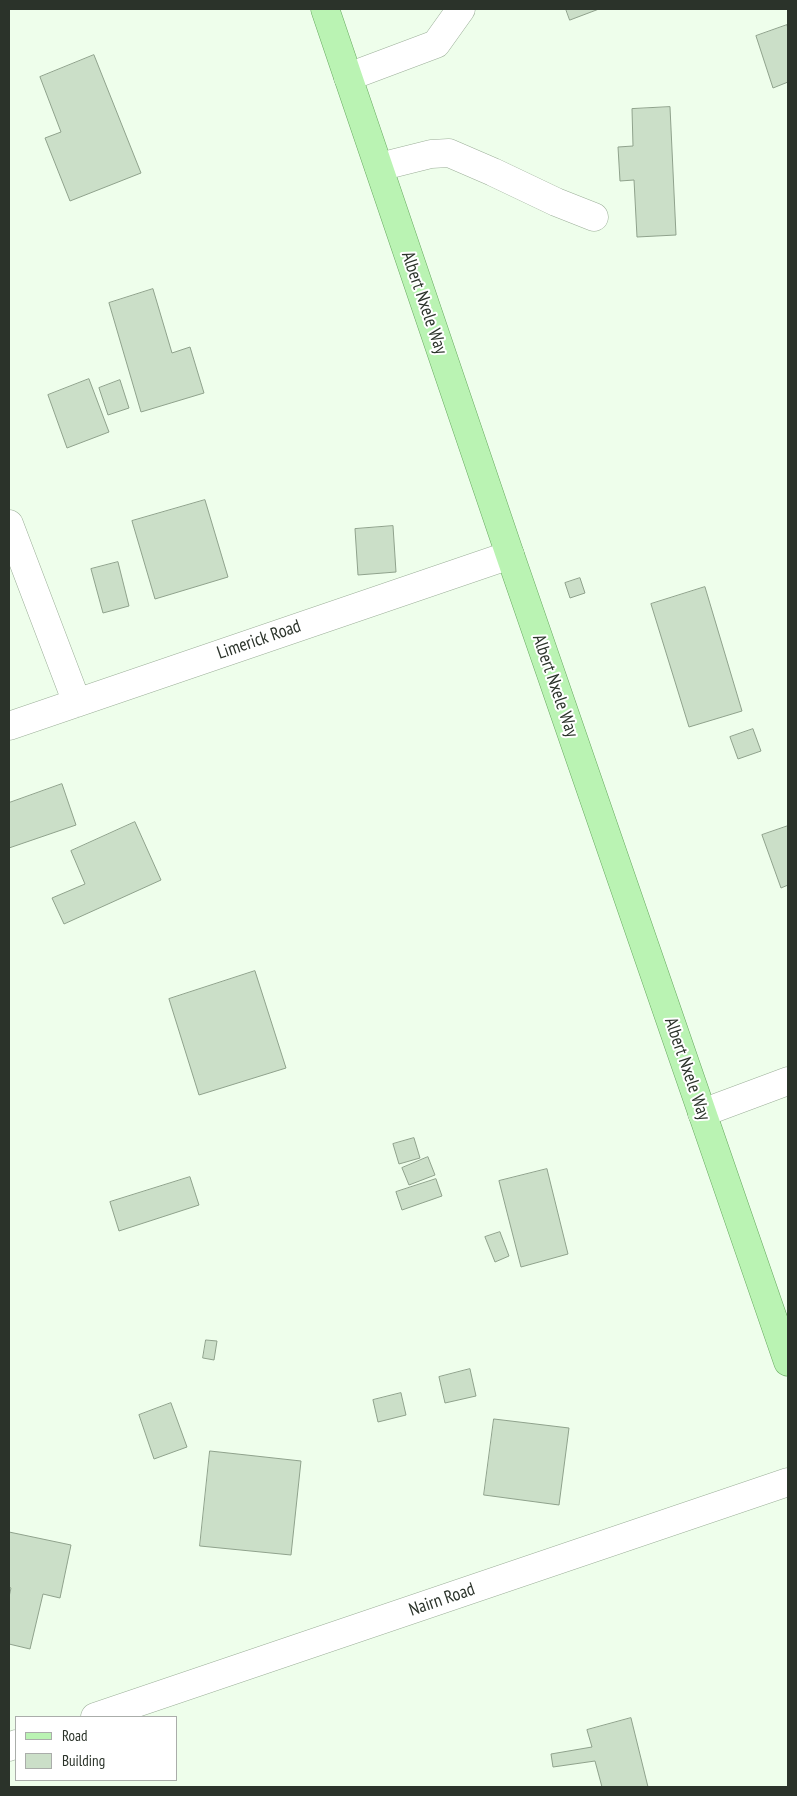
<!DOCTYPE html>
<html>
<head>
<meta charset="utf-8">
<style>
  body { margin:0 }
  #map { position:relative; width:797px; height:1796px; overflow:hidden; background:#eefeeb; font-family:"PT Sans Narrow",sans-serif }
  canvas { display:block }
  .frame { position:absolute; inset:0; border:10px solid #2b332a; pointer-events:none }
  .legend { position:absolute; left:15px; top:1716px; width:162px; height:65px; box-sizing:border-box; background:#fff; border:1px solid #aaadaa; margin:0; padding:6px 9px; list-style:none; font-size:15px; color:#2b332a }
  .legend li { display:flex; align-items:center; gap:10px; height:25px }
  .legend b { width:25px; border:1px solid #aaadaa }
</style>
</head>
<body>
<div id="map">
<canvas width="797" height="1796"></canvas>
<div class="frame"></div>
<ul class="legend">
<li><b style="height:6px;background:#baf3b3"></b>Road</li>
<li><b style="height:14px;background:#cbdfc8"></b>Building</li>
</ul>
</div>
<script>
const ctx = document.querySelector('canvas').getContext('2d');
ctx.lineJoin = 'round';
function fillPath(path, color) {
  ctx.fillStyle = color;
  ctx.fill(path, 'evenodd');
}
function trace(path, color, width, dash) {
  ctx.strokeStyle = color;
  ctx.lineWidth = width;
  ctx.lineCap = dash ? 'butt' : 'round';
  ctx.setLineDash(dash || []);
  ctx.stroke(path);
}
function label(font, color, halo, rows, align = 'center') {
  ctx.font = font + ' "PT Sans Narrow",sans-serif';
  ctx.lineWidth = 4;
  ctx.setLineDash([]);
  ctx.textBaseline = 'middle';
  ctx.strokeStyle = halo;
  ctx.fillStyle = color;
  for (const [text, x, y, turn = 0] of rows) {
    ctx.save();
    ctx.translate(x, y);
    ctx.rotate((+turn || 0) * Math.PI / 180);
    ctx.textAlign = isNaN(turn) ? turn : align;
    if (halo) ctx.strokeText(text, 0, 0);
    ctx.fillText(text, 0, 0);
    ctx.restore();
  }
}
const building = new Path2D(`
  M566,9H599L570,20Z
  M787,25L788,29V82L773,88L756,36Z
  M94,55L141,173L70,201L45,138L61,132L40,77Z
  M670,107L676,235L637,237L634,180L620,181L618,147L633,146L632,109Z
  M153,289L172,353L190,347L204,393L141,412L109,303Z
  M89,379L109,432L67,448L48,395Z
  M120,380L129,408L108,415L99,388Z
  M205,500L228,577L155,599L132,521Z
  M393,526L396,572L358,575L355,529Z
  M118,562L129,606L103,613L91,569Z
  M580,578L585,593L570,598L565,583Z
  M705,587L742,711L689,727L651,604Z
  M753,729L761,751L738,759L730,737Z
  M62,784L76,825L9,848V803Z
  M135,822L161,880L64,924L52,898L85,884L71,851Z
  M788,826V885L781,888L762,835Z
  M255,971L286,1068L199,1095L169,999Z
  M414,1138L420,1158L399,1164L393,1144Z
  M428,1157L435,1175L409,1185L402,1168Z
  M547,1169L568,1254L521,1267L499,1181Z
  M190,1177L199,1205L119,1231L110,1202Z
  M436,1179L442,1196L402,1210L396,1192Z
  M500,1232L509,1256L495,1262L485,1237Z
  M206,1340L217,1341L214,1360L203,1358Z
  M470,1369L476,1396L445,1403L439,1377Z
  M401,1393L406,1415L378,1422L373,1400Z
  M171,1403L187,1447L154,1459L139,1415Z
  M494,1419L569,1428L559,1505L484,1495Z
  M210,1451L301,1461L291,1555L200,1546Z
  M9,1532L71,1545L60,1598L43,1594L30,1649L9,1644V1597L11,1588L9,1587Z
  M631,1718L648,1787H602L595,1761L553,1767L551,1754L592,1747L587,1730Z`);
const minor = new Path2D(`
  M348,77L436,44L461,9
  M379,167L431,154L449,153L493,172L556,202L594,217
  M9,524L77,703
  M9,726L510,555
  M702,1113L788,1081
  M95,1717L788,1482
  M9,1747L16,1744`);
const major = new Path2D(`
  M325,9L510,555L788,1362`);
const streetNames = [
  ["Albert Nxele Way",424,303,71],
  ["Limerick Road",259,640,-19],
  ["Albert Nxele Way",555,686,71],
  ["Albert Nxele Way",687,1069,71],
  ["Nairn Road",442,1600,-19]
];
fillPath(building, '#cbdfc8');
trace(building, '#8fa28c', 1);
trace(minor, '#9caf99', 29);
trace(major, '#6aab63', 29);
trace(minor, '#fff', 28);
trace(major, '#baf3b3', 28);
label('18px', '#2b332a', '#fff', streetNames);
</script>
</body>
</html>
